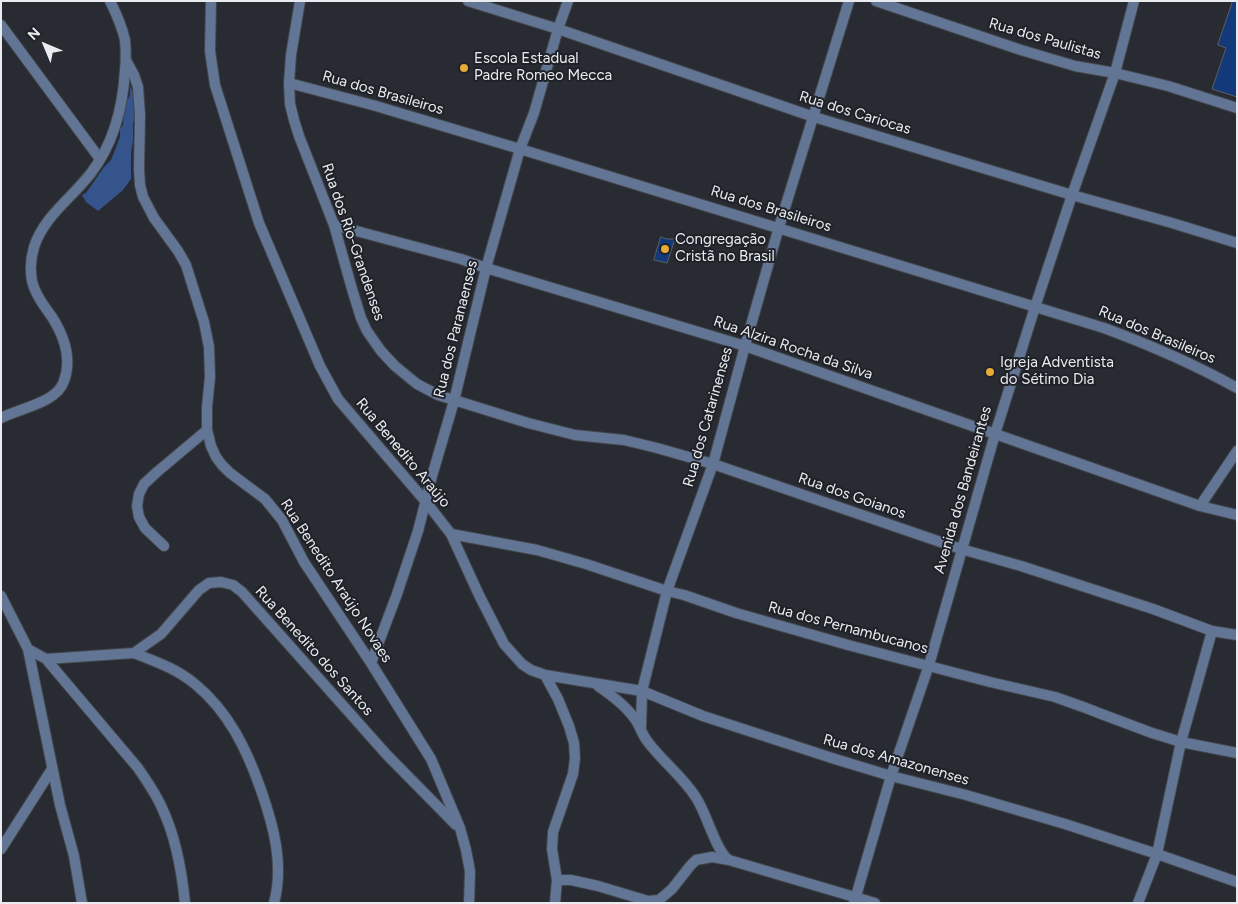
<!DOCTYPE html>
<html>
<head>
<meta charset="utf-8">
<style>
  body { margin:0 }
  #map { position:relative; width:1238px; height:904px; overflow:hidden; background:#282c32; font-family:Figtree,sans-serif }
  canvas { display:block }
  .frame { position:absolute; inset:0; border:2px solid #e9ebef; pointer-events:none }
  .north { position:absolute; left:20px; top:20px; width:50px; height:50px; -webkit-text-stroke:4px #1e2228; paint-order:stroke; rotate:315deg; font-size:14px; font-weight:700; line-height:20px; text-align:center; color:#e9ebef }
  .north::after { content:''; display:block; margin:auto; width:18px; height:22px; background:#e9ebef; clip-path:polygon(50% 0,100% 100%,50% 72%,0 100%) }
</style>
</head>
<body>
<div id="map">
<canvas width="1238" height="904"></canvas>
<div class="frame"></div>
<div class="north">N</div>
</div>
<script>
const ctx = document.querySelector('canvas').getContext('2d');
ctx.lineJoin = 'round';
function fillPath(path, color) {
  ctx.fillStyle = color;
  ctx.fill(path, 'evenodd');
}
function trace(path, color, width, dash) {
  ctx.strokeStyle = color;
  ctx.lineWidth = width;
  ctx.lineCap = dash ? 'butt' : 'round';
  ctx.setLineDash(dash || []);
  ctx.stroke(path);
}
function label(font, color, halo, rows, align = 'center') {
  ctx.font = font + ' Figtree,sans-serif';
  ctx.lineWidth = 4;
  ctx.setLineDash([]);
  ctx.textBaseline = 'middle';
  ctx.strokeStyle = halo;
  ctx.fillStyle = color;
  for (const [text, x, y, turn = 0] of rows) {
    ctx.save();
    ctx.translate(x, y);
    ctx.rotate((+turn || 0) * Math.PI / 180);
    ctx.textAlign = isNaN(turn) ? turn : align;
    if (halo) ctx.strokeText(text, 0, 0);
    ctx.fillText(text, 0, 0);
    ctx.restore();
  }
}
const green = new Path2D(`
  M130,86L137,101L135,118L133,123V140L131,154V179L123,190L98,211L86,202L82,195L86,193L104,167L111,160L120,137V129L123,125L124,107L130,95Z`);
const building = new Path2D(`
  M1233,1H1237V97L1212,89L1226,48L1218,45Z
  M661,237L667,239H675L667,263L654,260Z`);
const minor = new Path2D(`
  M211,1L210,51L215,85L259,223L320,366L338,399L426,502L451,534L479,595L504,644L522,664L531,670L545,675L642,691L703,716L835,759L891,776L966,795L1065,824L1157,854L1237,882
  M300,1L291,55L289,83L290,104L294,120L299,136L334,225L352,289L361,318L367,331L381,351L395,366L417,384L438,395L528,423L575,435L624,440L657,448L713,464L961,549L1021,566L1153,609L1212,631L1237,635
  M468,1L558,29L814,117L1072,195L1172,223L1237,243
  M876,1L1021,50L1075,66L1115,73L1168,86L1237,108
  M1,25L100,159
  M126,60L134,75L138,87L140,115L139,169L140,185L143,197L154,218L178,251L186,265L204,322L209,347L210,377L207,407V430L211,446L216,457L222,465L230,473L265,499L282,520L304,562L371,663L431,759L460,828L466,850L470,871L469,903
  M289,83L376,106L520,149L1104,328C1150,345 1194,364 1237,388
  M334,225L461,259L486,268L745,346L1200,506L1237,515
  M1,418C20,408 57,403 64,381C72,359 64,336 52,317C44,306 35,294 32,281C30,270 31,257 34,247C44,216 72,198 91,173C114,143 123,107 125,70C126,60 126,50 125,40C122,27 116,13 110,1
  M1200,506L1237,451
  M451,534L537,550L586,564L667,591L684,595L736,613L848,645L990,682L1055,697L1086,708L1104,715L1152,733L1181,742L1237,753
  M164,546L145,528L139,517L137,506L139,494L144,484L157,472L207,430
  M1,596L28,649L60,805L74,856L82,903
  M28,649L46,659L138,768C147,781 156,794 162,808C175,835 182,873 185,903
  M134,653C157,662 177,669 195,684C229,712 247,750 261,790C274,827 284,865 274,903
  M46,659L134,653L161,634L199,590L209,583L221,582L233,585L242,592L387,755L456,825
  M371,663L397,594L418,531L432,476L454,401L486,268L520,149L534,113L558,29L568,1
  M545,675L558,699L569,726L574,743L575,758L573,774L553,832L552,849L557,880L555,903
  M598,686C611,695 625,705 635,719C640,726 642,735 648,742C662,761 682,776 695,796C706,811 716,852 729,860
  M641,728L642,691L667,591L713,464L745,346L779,227L849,1
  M1,849L52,769
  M557,880H571L598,886L648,901L659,900L672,889L690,866L696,860L712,857L729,860L875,903
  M854,903L891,776L929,665L995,434L1035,307L1072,195L1115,73L1134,1
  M1138,903L1157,854L1181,742L1212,631`);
const markers = [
  [464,68,5,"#e6ac36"],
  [665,249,5,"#e6ac36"],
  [990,372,5,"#e6ac36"]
];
const streetNames = [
  ["Rua dos Paulistas",1045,39,16],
  ["Rua dos Brasileiros",383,93,16],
  ["Rua dos Cariocas",855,113,17],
  ["Rua dos Brasileiros",771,209,17],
  ["Rua dos Rio-Grandenses",353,242,71],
  ["Rua dos Paranaenses",456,329,-76],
  ["Rua dos Brasileiros",1157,335,23],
  ["Rua Alzira Rocha da Silva",793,348,19],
  ["Rua dos Catarinenses",708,417,-74],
  ["Rua Benedito Araújo",403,453,50],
  ["Avenida dos Bandeirantes",963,490,-74],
  ["Rua dos Goianos",852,496,19],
  ["Rua Benedito Araújo Novaes",336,581,57],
  ["Rua dos Pernambucanos",848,628,15],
  ["Rua Benedito dos Santos",314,651,48],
  ["Rua dos Amazonenses",896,760,16]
];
const poiNames = [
  ["Escola Estadual",474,59],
  ["Padre Romeo Mecca",474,76],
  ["Congregação",675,240],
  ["Cristã no Brasil",675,257],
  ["Igreja Adventista",1000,363],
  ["do Sétimo Dia",1000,380]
];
fillPath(green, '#35548b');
fillPath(building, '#13397a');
trace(building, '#5b5f66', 1);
trace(minor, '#43474c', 12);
trace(minor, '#637595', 10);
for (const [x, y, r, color] of markers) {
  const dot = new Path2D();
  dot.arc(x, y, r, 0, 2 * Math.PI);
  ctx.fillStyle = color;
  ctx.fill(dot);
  trace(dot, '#1e2228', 2);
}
label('15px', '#e9ebef', '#1e2228', streetNames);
label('15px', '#e9ebef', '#1e2228', poiNames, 'left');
</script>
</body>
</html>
